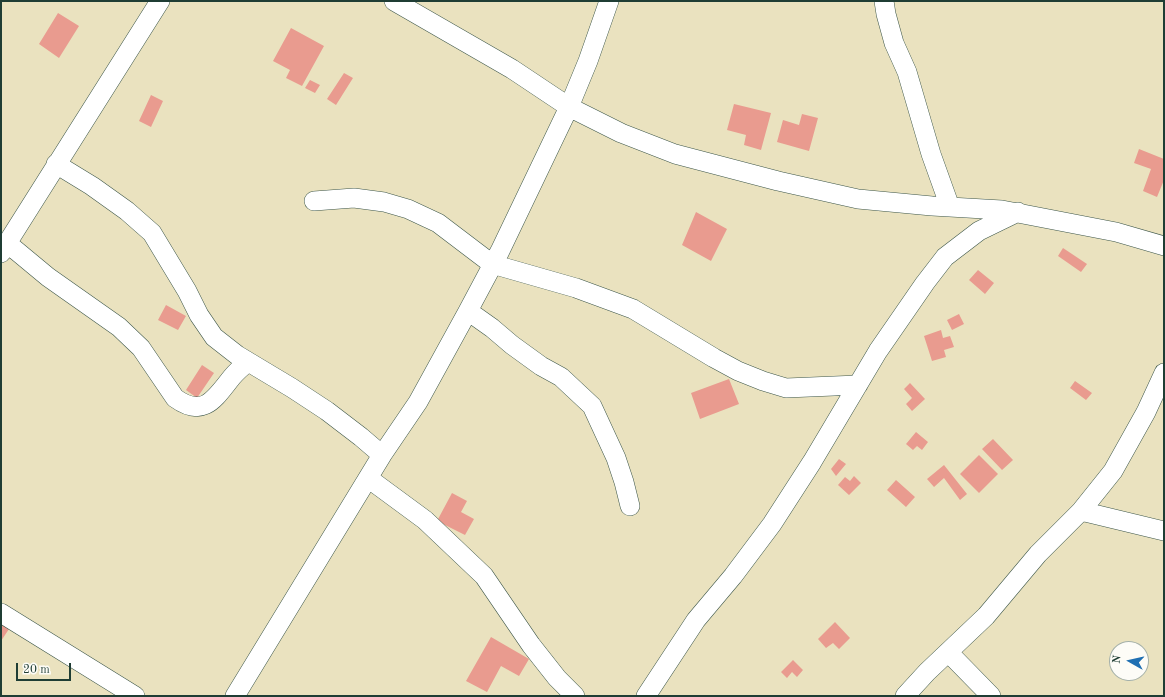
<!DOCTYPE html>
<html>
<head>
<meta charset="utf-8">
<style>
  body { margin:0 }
  #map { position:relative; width:1165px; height:697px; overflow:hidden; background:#eae2bf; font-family:"Old Standard TT",serif }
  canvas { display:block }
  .frame { position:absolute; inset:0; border:2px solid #1f3d34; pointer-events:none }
  .north { position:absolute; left:1109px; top:641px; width:40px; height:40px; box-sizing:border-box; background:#fdfcf7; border:1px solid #a4b0a9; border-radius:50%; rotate:278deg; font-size:11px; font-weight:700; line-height:16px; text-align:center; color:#1f3d34 }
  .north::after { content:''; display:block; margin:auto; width:14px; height:18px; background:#1f6fb2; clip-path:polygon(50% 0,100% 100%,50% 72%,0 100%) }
  .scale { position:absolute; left:16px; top:663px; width:55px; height:18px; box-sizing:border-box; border:2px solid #1f3d34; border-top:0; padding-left:5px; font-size:12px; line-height:14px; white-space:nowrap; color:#1f3d34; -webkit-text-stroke:3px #fdfcf7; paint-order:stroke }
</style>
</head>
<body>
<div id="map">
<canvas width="1165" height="697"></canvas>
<div class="frame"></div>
<div class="north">N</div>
<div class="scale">20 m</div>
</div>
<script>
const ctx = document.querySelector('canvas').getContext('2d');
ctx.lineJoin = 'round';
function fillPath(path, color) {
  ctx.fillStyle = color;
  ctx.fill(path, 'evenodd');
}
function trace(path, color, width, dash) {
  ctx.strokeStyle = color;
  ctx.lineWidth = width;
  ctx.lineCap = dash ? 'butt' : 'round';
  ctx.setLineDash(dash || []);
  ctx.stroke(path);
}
const building = new Path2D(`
  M58,13L79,26L59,58L39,44Z
  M291,28L324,46L302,86L286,78L290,70L273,61Z
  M344,73L353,78L336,105L327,99Z
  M310,80L320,85L315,93L305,88Z
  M151,95L163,101L151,127L139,121Z
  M734,104L771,113L761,150L744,145L746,135L727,130Z
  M802,114L818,118L809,151L777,142L783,120L799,125Z
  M1139,149L1164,159V180L1157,197L1143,191L1151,169L1134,163Z
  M696,212L727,229L711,261L682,245Z
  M1063,248L1087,264L1081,272L1058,256Z
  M978,270L994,283L985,294L969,280Z
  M166,305L186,316L178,330L158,320Z
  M959,314L964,324L952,330L947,320Z
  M941,330L943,338L950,336L954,347L944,350L946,357L932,361L924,336Z
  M202,365L214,373L197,398L186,390Z
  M729,379L739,404L700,419L691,393Z
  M1075,381L1092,393L1086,400L1070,388Z
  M910,383L925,399L912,411L906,404L912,398L904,389Z
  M916,432L928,442L922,450L917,446L913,450L906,444Z
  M993,439L1013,460L1002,470L982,449Z
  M979,455L998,474L979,493L960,474Z
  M839,459L846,464L836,476L831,469Z
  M944,465L967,494L960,500L944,478L934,487L927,479Z
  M854,476L861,483L849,495L838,485L845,477L850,481Z
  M896,480L915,497L906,507L887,490Z
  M452,493L467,501L461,512L474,519L465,535L437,521Z
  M1,620L11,626L1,641Z
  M835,622L850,638L839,649L833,643L826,648L818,639Z
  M491,637L529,659L519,676L501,666L487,692L466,681Z
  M793,660L803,670L797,677L792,672L787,678L781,672Z`);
const street = new Path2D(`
  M394,1L512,69L569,107L621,133L675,154L778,181L858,199L932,206L1002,210L1116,232L1164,246
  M884,1L886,14L894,43L907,72L931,154L950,207
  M56,164L92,186L127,211L152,233L187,291L199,315L214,337L237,355L292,388L327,411L361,437L382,455
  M314,201L354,198L384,202L408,209L438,223L492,264L576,288L633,309L714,358L738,371L763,381L786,388L858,385
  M7,243L48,277L119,327L141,348L175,398C204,419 215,398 232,377C237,371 243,366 248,362
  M1,253L160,1
  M468,311L492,328L512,345L541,366L561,377L592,406L616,458L624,482L630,506
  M368,478L425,520L484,576L531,645L557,678L575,696
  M1081,511L1164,531
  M1,613L135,696
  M948,652L991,696
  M235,696L382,455L418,402L468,311L500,251L569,107L588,61L609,1
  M646,696L696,620L733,576L772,524L812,462L878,351L925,283L945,257L979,231L1018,212
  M905,696L927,672L986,616L1038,554L1081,511L1113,471L1146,412L1164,373`);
fillPath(building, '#e99b8f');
trace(street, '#3d5649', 20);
trace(street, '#fff', 19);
</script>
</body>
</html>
